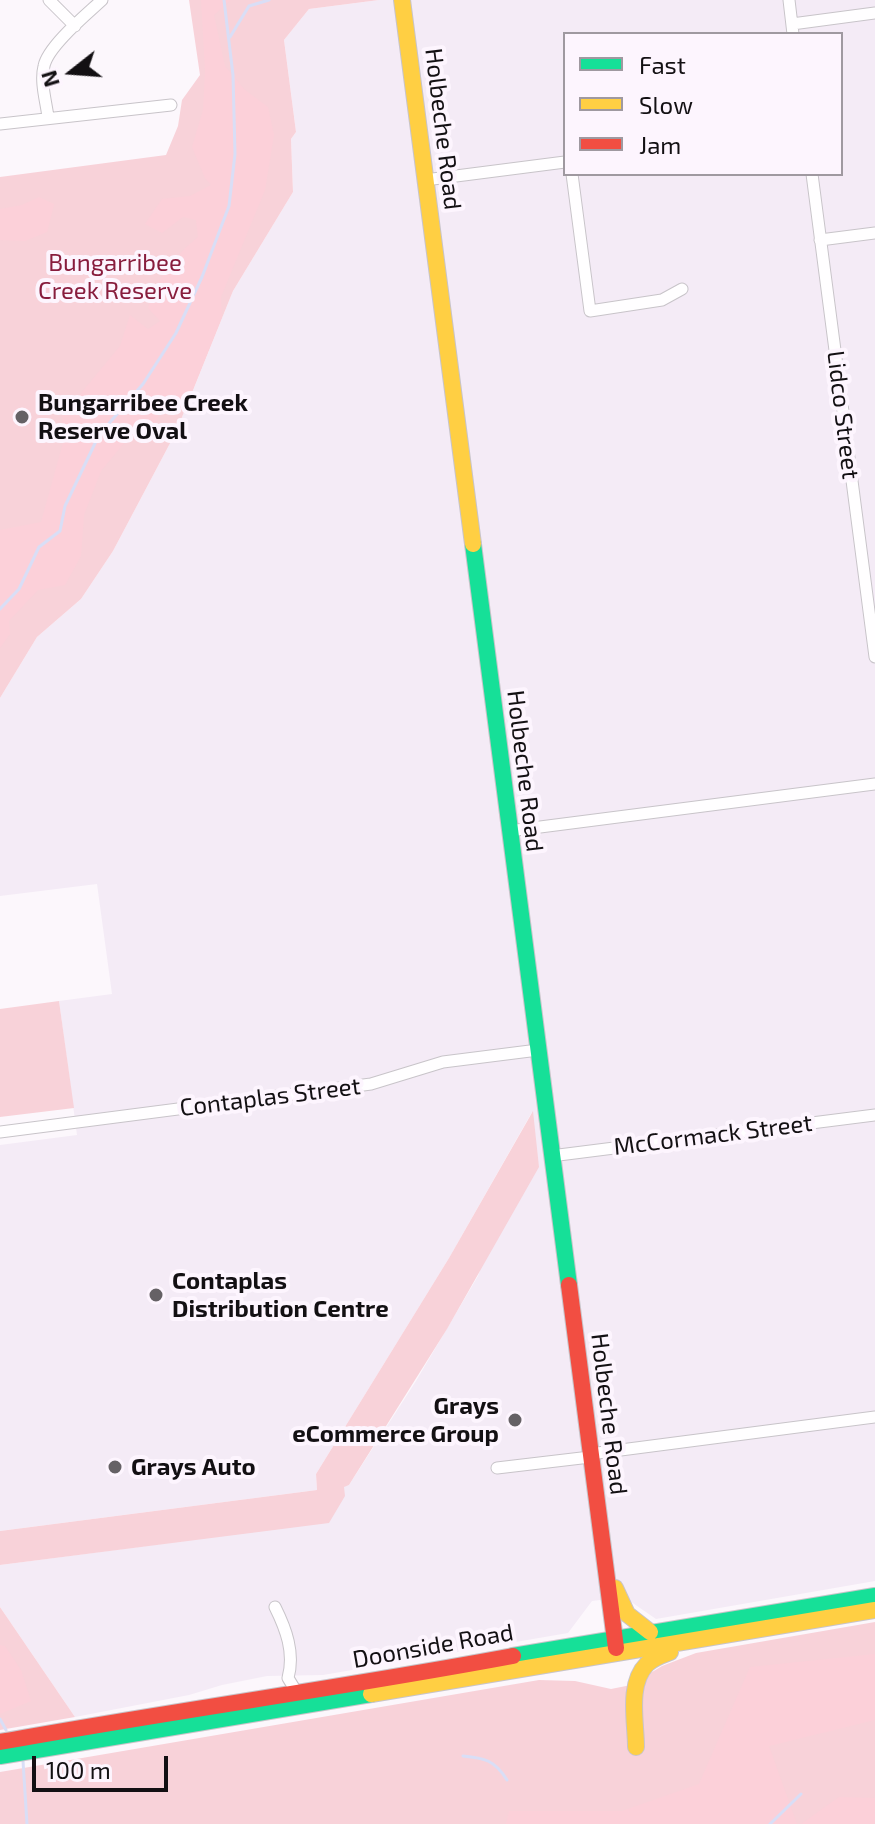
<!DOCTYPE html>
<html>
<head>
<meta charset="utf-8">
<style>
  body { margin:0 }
  #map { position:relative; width:875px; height:1824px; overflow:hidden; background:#fcf7fc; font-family:"Exo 2",sans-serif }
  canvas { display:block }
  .legend { position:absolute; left:563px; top:32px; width:280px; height:144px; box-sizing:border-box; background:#fdf5fe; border:2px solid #9f99a0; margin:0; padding:10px 14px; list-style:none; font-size:24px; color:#131013 }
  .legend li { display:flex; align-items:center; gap:16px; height:40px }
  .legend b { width:40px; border:2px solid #9f99a0 }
  .north { position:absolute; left:32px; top:32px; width:80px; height:80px; -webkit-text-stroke:6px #fdf5fe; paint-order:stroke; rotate:253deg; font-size:22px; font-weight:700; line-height:32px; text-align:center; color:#131013 }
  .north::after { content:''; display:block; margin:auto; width:28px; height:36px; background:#131013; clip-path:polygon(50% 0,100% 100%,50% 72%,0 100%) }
  .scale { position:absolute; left:32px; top:1756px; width:136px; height:36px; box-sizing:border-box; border:4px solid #131013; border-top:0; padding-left:10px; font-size:24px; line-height:28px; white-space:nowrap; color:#131013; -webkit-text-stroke:6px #fdf5fe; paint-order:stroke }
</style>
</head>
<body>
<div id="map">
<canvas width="875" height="1824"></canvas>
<ul class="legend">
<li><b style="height:10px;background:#16e098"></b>Fast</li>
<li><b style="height:10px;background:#ffcf43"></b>Slow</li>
<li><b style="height:10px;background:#f24e42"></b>Jam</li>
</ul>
<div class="north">N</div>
<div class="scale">100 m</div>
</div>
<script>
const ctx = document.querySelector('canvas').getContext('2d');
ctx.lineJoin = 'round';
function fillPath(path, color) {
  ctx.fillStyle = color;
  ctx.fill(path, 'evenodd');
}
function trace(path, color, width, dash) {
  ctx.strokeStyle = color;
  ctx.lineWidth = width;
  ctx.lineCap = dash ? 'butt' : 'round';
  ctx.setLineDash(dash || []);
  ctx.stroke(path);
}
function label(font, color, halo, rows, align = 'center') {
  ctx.font = font + ' "Exo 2",sans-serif';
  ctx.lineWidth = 8;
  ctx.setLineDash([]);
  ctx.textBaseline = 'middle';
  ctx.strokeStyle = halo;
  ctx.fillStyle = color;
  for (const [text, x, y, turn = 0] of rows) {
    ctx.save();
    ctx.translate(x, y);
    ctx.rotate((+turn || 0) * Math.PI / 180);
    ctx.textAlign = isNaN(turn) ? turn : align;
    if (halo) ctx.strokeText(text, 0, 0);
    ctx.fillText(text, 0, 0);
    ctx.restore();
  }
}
const built = new Path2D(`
  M379,0H875V1581L656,1619L624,1597L592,1601L568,1633L323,1675L267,1676L222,1685L189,1695L75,1717L0,1607V1565L329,1522L344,1486L349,1485L416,1381L478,1276L532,1112L449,1258L316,1474L317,1490L0,1531V1145L77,1135L59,1001L112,994L97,884L0,896V698L37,637L81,599L113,551L176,432L233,291L293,192L291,139L296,132L284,40L309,9ZM565,34H841V174H565Z`);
const green = new Path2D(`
  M189,0H379L309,9L284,40L296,132L291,139L293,192L233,291L176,432L113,551L81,599L37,637L0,698V177L166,155L178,126L182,100L200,75Z
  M59,1001L74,1108L0,1117V1009Z
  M533,1111L539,1167L447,1329L349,1485L344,1487L345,1496L329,1523L0,1565V1531L317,1490L316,1474L449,1258Z
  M0,1607L75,1717L0,1730Z
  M875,1622V1824H0V1772L539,1680L575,1681L611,1689L631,1685L662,1666L696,1653Z`);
const forest = new Path2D(`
  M201,0H231L214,15L225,66L244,89L268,107L274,135L265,190L221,297L222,317L188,402L175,401L162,405L156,423L125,442L101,471L84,515L81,556L65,585L38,590L9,621L10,634L0,648V530L41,522L63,443L62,405L72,404L120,346L130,315L148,329L160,321L148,308C157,277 174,257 198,237L196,220L183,217L162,233L145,224L162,199L190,196L211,185L205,178L192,147L203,110L205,70Z
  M39,197L54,204L47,232L25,241L0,240V209L22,205Z
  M0,1645L5,1646L21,1670L31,1701L0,1714Z
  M875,1654V1720L769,1746L797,1824H506L509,1811H622L699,1784L750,1667Z
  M839,1797L875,1798V1824H801Z`);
const stream = new Path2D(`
  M230,37L249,6L269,0
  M0,609L19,589L39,547L60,531L65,506L99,435L143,384L176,333L202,277L229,206L235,154L233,75L224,0
  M0,1719L6,1730
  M463,1756C484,1758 495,1760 507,1780
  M23,1761L27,1824
  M770,1824L801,1794`);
const street = new Path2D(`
  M49,0L75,26
  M789,0L793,34
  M792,24L875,13
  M48,117C46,101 40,82 44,66C48,46 87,14 102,0
  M0,124L171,105
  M572,174L590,311L662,300L682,289
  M812,174L875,657
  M425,180L565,162
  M820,240L875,233
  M509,831L875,784
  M0,1132L371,1084L443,1062L538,1050
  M551,1156L875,1115
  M590,1454L875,1417
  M497,1468L590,1457
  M275,1607C286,1629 295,1653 288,1678L299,1696`);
const fast = new Path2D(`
  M473,544L569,1285
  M513,1656L875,1596
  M0,1756L371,1694`);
const slow = new Path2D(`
  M402,0L473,544
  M615,1588L627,1614L650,1632
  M371,1694L875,1610
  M636,1747C636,1722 627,1684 647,1664C653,1658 662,1655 670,1652`);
const jam = new Path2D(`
  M569,1285L616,1648
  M0,1742C171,1711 342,1688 513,1656`);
const markers = [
  [22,417,8,"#656165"],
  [156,1295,8,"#656165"],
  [515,1420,8,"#656165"],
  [115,1467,8,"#656165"]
];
const streetNames = [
  ["Holbeche Road",443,129,83],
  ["Lidco Street",843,415,83],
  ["Holbeche Road",525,771,83],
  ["Contaplas Street",270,1097,-7],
  ["McCormack Street",713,1135,-7],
  ["Holbeche Road",609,1414,83],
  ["Doonside Road",433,1646,-10]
];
const parkNames = [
  ["Bungarribee",115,263],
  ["Creek Reserve",115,291]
];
const poiNames = [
  ["Bungarribee Creek",38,403],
  ["Reserve Oval",38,431],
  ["Contaplas",172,1281],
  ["Distribution Centre",172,1309],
  ["Grays",499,1406,"right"],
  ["eCommerce Group",499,1434,"right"],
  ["Grays Auto",131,1467]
];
fillPath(built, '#f4ebf6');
fillPath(green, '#f8d2d9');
fillPath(forest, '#fcd0d9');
trace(stream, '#d9def6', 3);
trace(street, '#c8c4c9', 13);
trace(fast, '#c8c4c9', 18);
trace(slow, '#c8c4c9', 18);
trace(jam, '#c8c4c9', 18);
trace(street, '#fffeff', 11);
trace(fast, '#16e098', 16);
trace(slow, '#ffcf43', 16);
trace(jam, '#f24e42', 16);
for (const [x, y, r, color] of markers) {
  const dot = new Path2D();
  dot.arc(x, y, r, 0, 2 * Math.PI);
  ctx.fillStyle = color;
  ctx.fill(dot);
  trace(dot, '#fdf5fe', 3);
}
label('24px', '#131013', '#fdf5fe', streetNames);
label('24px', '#881d3d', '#fdf5fe', parkNames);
label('bold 24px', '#131013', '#fdf5fe', poiNames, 'left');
</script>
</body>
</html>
